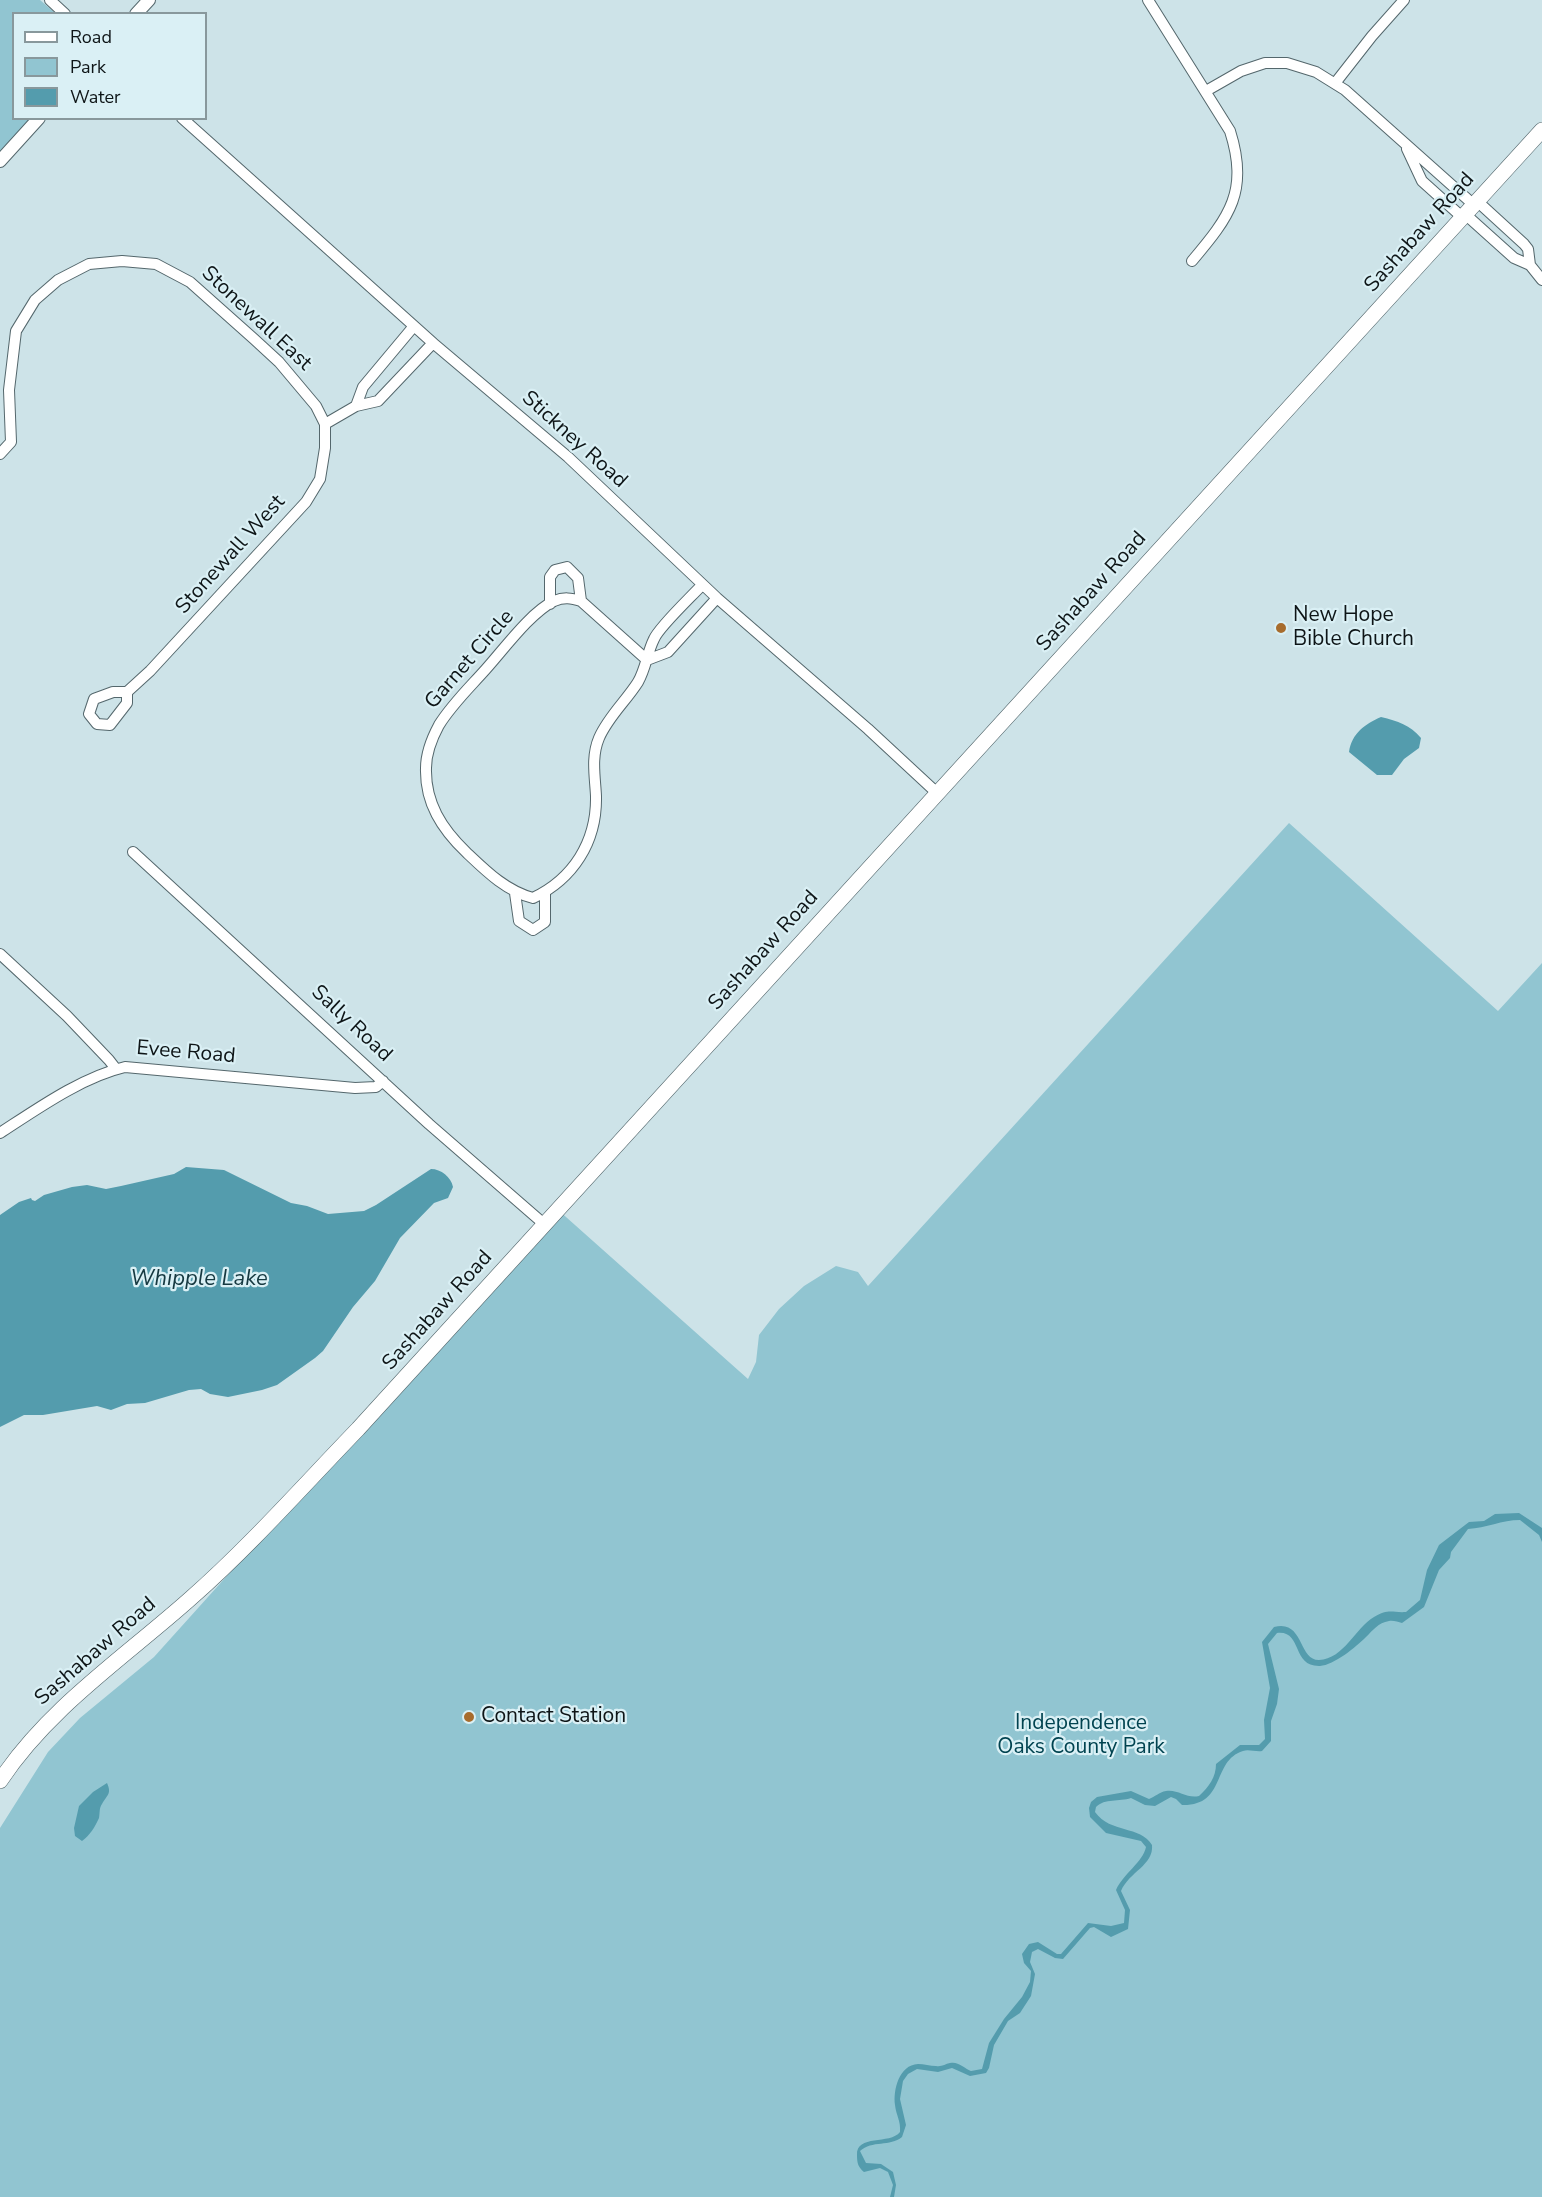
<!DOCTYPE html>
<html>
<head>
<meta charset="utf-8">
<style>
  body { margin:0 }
  #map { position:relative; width:1542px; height:2197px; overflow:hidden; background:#cde3e8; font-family:"Nunito Sans",sans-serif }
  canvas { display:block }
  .legend { position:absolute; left:12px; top:12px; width:195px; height:108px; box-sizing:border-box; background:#daf0f5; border:2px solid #88989c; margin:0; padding:8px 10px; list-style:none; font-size:18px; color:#0e1517 }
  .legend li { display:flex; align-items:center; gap:12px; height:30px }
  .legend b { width:30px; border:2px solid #88989c }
</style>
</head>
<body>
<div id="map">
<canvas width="1542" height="2197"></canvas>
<ul class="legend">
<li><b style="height:8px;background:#fff"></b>Road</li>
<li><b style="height:16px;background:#91c5d1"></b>Park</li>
<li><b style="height:16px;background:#549cad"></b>Water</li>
</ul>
</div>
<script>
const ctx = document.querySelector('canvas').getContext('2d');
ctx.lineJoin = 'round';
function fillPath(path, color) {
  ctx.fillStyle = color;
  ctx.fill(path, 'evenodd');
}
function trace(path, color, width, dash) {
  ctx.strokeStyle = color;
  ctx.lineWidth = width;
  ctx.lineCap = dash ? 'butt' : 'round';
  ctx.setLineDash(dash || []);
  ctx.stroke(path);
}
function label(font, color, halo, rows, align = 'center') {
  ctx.font = font + ' "Nunito Sans",sans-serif';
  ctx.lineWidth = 4.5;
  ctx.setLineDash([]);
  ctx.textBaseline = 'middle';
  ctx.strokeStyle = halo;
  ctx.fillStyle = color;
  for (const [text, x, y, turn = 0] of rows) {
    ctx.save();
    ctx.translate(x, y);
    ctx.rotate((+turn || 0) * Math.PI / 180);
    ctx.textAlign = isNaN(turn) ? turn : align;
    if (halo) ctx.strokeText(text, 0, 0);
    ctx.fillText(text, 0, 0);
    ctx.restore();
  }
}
const green = new Path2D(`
  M0,0H40L55,13L14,14V118L31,119L0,153Z
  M1289,823L1498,1011L1542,963V2197H0V1828L48,1752L80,1718L154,1657L557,1209L748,1379L756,1362L759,1335L779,1309L804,1286L836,1266L858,1272L868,1286Z`);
const water = new Path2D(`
  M1381,717C1398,721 1410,725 1421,738L1419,748L1404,759L1392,775H1377L1349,752C1352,733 1365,724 1381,717Z
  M186,1167L224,1170L291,1203L307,1206L328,1214L364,1211L376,1205L431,1169C441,1169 451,1177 453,1187L448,1198L434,1203L400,1238L375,1281L353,1307L323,1351L315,1358L277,1385L262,1390L228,1397L210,1394L201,1389L189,1390L145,1403L127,1404L111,1410L97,1406L43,1415H24L0,1427V1215L19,1202L31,1198L32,1200L35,1201L44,1195L72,1187L87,1185L106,1189L121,1186L174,1174Z
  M1519,1513L1542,1528V1554V1542L1539,1535L1520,1520C1502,1520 1486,1528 1468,1529L1451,1552L1450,1558L1439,1570L1424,1607L1402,1623C1398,1622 1393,1620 1389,1621C1378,1623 1373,1630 1366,1637C1356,1647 1334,1665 1320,1666C1291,1667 1303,1630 1277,1633L1268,1644L1279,1689L1277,1704L1271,1721V1741L1262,1751C1256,1752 1248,1749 1243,1751C1211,1761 1227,1806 1182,1805L1176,1799L1171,1797L1155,1806L1145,1805L1131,1798C1119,1802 1105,1798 1096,1807L1095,1812C1111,1834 1140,1825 1152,1845C1154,1865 1129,1872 1121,1891L1130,1910L1128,1929L1111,1937L1094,1927L1090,1928L1063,1959L1055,1958L1038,1949L1032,1952L1030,1962L1035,1974L1031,1996L1020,2013L1008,2021L994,2045L989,2068L986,2073L970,2076L952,2068L938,2072L917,2069L908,2074L903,2081L900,2099L906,2125L902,2137C890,2147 872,2140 860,2151L866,2163L881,2164L893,2172L896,2185L894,2197H890L893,2185L888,2172L880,2168L864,2172C858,2167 857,2163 857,2155C856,2134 890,2145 900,2132C901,2121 896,2115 895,2105C893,2090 899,2065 918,2064C924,2064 930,2066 936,2066C942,2067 945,2064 950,2063C958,2061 964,2068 971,2071L982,2069L989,2043L1004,2019L1022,1997L1030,1982L1031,1971L1024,1963L1022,1954L1029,1944L1038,1942L1057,1954H1061L1088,1923L1111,1926L1124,1923L1125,1910L1116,1890C1123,1874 1143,1862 1146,1847L1141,1841L1106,1833L1090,1817L1089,1808L1091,1802L1097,1797L1131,1791L1149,1799C1155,1797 1159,1792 1166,1791C1178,1789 1187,1799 1199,1796C1209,1787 1216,1777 1216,1764L1240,1745H1259L1265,1739L1264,1720L1270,1688L1262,1642L1274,1627C1304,1619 1298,1660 1319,1660C1344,1659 1355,1628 1374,1617C1389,1608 1392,1613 1406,1612L1420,1600L1427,1570L1439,1545L1469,1522L1484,1521L1495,1514Z
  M107,1783C112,1794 107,1795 102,1804C99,1808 100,1813 99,1818C95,1827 90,1835 82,1841L75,1836L74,1828L79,1806L93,1792Z`);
const minor = new Path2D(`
  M50,0L65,14
  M1148,0L1230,131C1249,191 1230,216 1192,261
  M1336,82L1372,36L1404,0
  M1206,91L1241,71L1265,63H1287L1316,72L1345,90L1474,205
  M182,118L433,343L568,457L717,598L868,729L937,793
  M1407,149L1422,181L1462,217
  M1477,201L1524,244L1528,249L1530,265
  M1465,214L1514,258L1530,265L1542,280
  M356,406L363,387L414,326
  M325,424L356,406L378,401L433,343
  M0,454L11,442L9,390L16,331L35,300L58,280L89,264L122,261L156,264L190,282L254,339L279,362L316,406L325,424V448L320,479L306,502L150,671L127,692
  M550,604V577L555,570L567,567L578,578L581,601
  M647,660L581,601C571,598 564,597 554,601C531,612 504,649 486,669C470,687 452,704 439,725C432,738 426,753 426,768C425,803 442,829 466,852C486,871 506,891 533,898C573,879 597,842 596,796C595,776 591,757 599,738C608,717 626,701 638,682C646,668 647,653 654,639C659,627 691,597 702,585
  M647,660L668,652L717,598
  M113,692H127V703L110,725L97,724L89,714L94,699Z
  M133,852L429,1124L544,1224
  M515,893L519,921L533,930L545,922V893
  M0,954L67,1016L109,1060L116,1069
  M0,1133C37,1109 82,1077 125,1067L355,1088L376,1087L383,1081`);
const tertiary = new Path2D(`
  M136,14L149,0
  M0,161L39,118`);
const secondary = new Path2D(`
  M0,1781C49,1707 125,1657 191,1598C250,1546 303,1486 358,1429L1542,130`);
const markers = [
  [1281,628,6,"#a76c2d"],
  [469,1717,6,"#a76c2d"]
];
const streetNames = [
  ["Sashabaw Road",1420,233,-48],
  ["Stonewall East",256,319,43],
  ["Stickney Road",574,440,42],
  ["Stonewall West",231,555,-48],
  ["Sashabaw Road",1092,592,-48],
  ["Garnet Circle",470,660,-49],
  ["Sashabaw Road",764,951,-48],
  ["Sally Road",351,1024,43],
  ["Evee Road",186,1053,5],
  ["Sashabaw Road",438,1311,-48],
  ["Sashabaw Road",96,1652,-41]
];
const poiNames = [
  ["New Hope",1293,616],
  ["Bible Church",1293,640],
  ["Contact Station",481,1717]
];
const parkNames = [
  ["Independence",1081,1724],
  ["Oaks County Park",1081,1748]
];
const waterNames = [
  ["Whipple Lake",199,1280]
];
fillPath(green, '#91c5d1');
fillPath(water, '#549cad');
trace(minor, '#54676c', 12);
trace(tertiary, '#54676c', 14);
trace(secondary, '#54676c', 16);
trace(minor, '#fff', 10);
trace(tertiary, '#fff', 12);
trace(secondary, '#fff', 15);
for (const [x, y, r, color] of markers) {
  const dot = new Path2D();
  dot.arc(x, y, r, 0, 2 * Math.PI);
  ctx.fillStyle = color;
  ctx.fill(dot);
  trace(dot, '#daf0f5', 2);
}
label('21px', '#0e1517', '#daf0f5', streetNames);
label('21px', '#0e1517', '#daf0f5', poiNames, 'left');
label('21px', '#004350', '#daf0f5', parkNames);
label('italic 22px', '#163941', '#daf0f5', waterNames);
</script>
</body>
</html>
